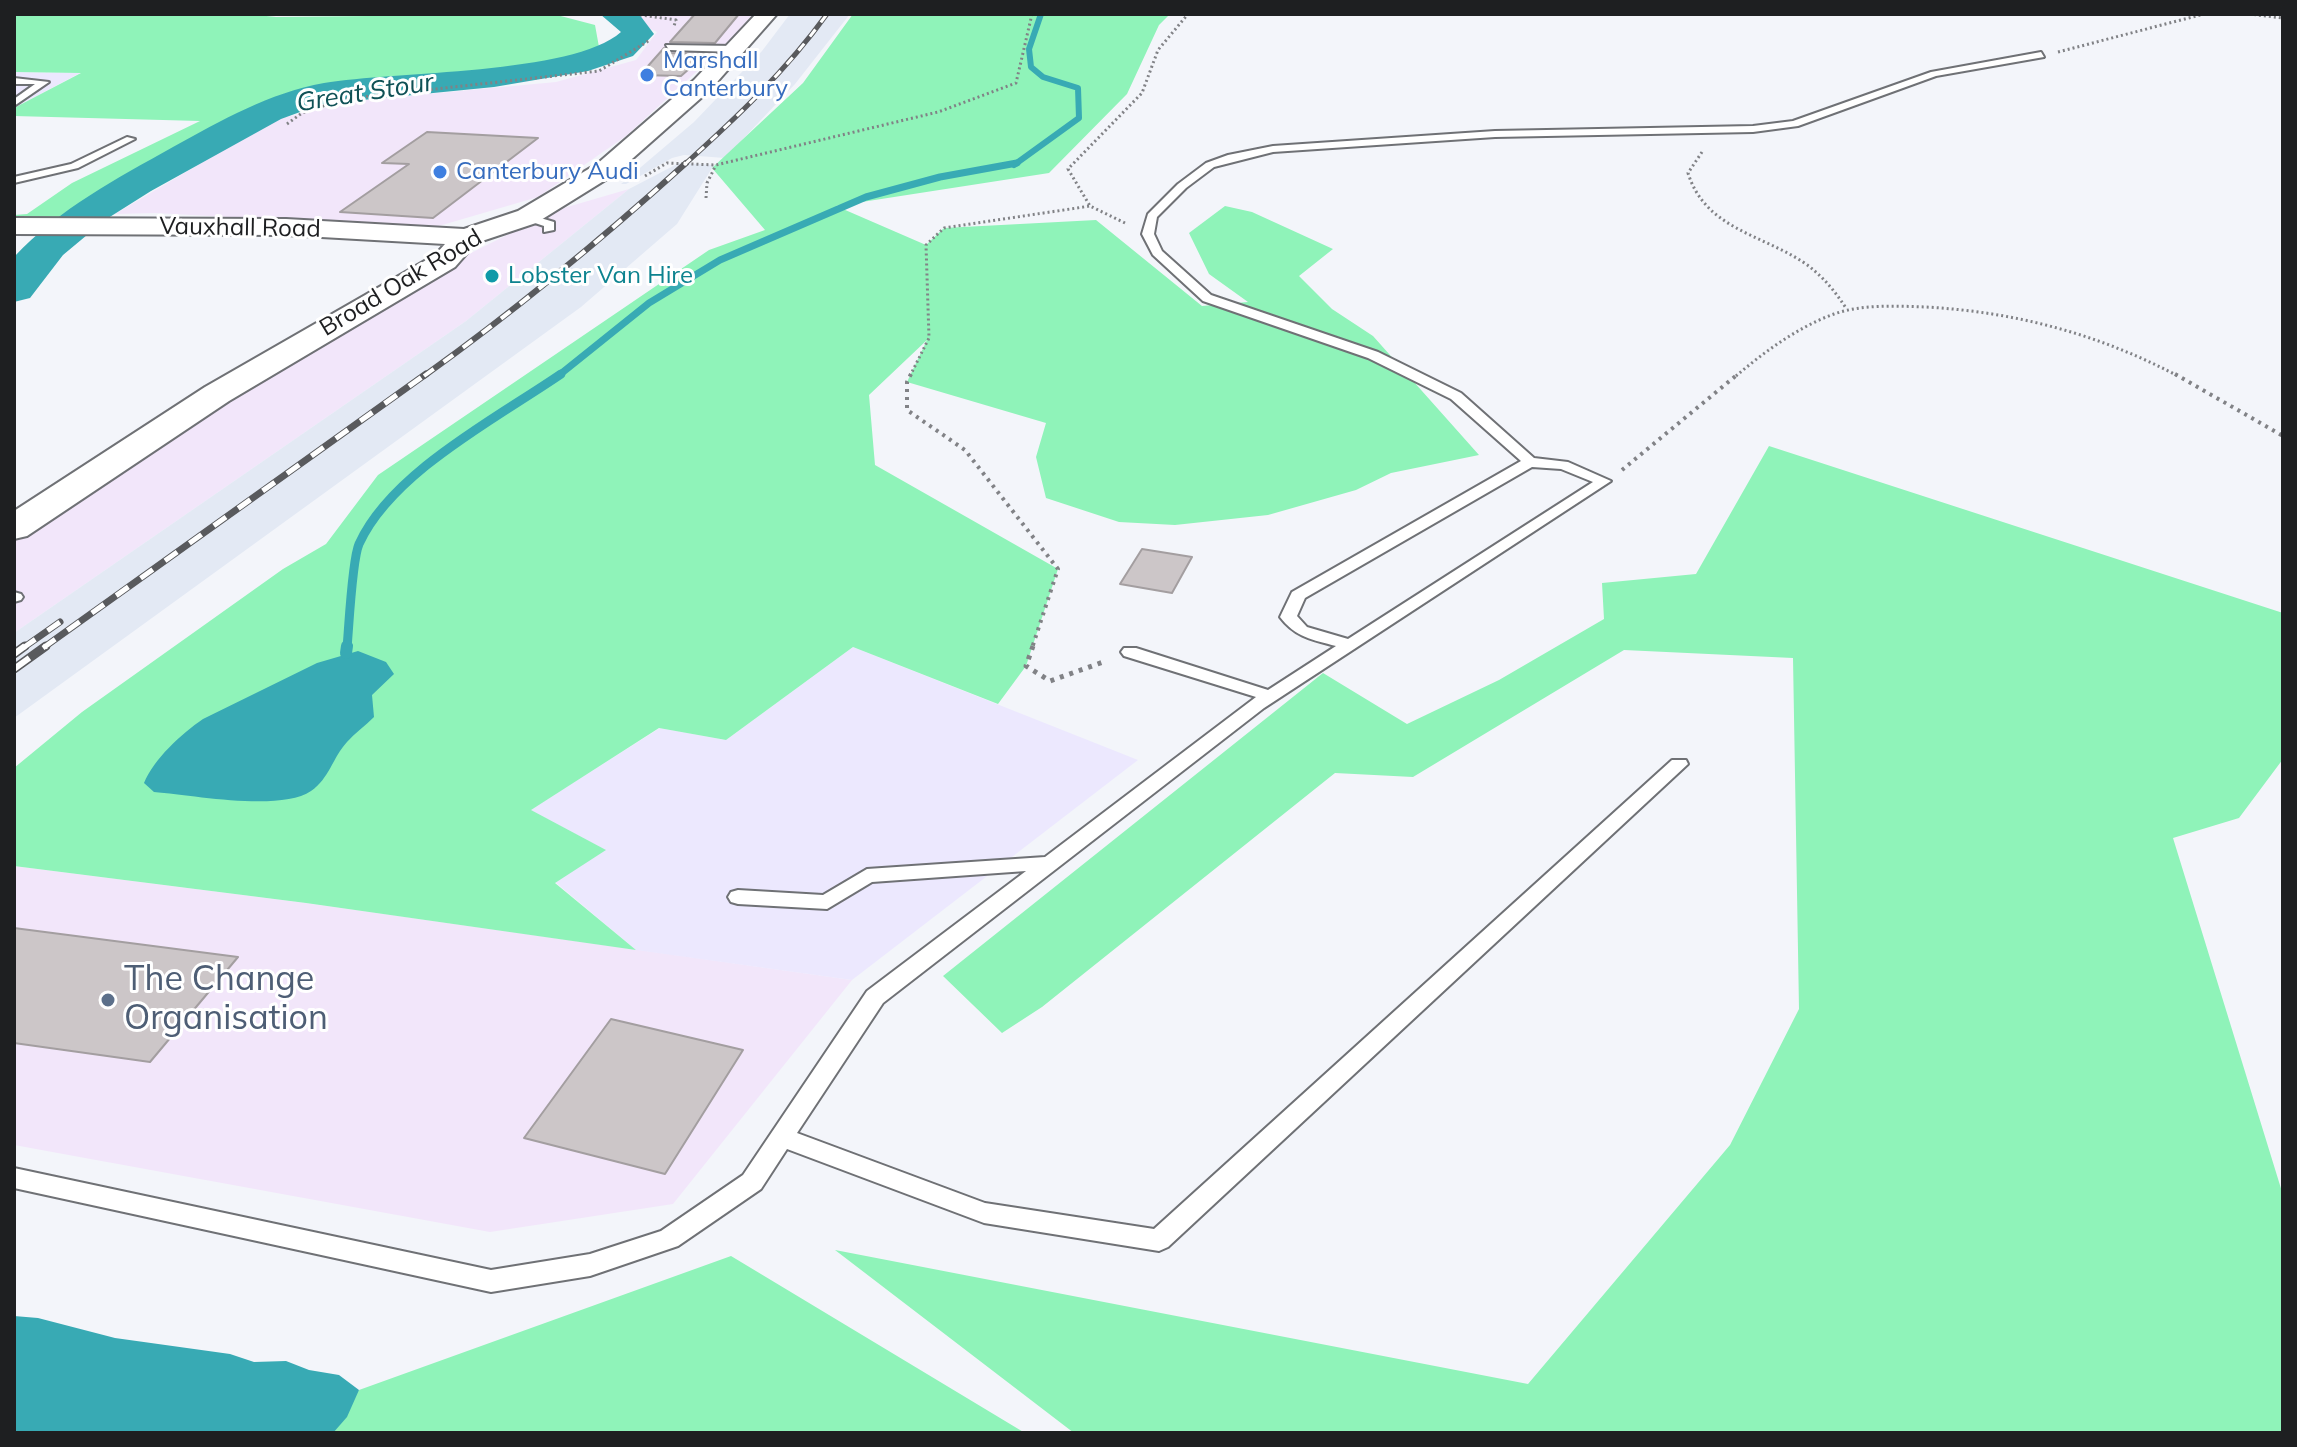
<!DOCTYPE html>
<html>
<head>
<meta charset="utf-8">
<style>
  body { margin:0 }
  #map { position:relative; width:2297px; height:1447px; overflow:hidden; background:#f3f5fa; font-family:Mulish,sans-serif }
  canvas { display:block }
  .frame { position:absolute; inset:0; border:16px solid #1e1f21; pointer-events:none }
</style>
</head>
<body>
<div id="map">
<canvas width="2297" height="1447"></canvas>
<div class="frame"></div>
</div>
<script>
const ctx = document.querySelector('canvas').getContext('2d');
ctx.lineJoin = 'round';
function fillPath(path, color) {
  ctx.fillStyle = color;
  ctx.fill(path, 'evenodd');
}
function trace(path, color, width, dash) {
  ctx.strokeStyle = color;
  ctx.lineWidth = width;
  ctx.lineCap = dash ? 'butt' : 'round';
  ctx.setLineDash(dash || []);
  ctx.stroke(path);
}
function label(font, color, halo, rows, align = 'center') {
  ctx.font = font + ' Mulish,sans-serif';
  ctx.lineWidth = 6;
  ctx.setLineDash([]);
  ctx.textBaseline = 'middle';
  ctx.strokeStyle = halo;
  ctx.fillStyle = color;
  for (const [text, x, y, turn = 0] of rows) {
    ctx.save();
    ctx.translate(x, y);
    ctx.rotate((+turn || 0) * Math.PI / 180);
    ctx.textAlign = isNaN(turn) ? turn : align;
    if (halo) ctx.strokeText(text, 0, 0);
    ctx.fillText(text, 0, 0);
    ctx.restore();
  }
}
const commercial = new Path2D(`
  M618,14H753L729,42L626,136L538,197L432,228L155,213L115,214L274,120L353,101L556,82L636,60L657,32Z
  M629,189L466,321L14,633V540L226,395L451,263L557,210Z
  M14,866L306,903L852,980L673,1204L490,1232L14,1145Z`);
const industrial = new Path2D(`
  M14,72L80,73L14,108Z
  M853,647L1138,760L852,980L636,950L555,882L605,850L530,810L660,728L726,740Z`);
const built = new Path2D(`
  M790,14H850L795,84L725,158L684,155L672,158L626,184H621L694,122L762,51Z
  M679,163L714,165L677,224L581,307L14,718V633L466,321L629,189Z`);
const green = new Path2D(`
  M14,14H247L276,17L553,14L595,25L599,47L569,60L514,69L350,81L280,97L58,219H14V215L27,214L72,183L200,121L14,116V108L81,73L14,72Z
  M853,14H1170L1159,25L1127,94L1049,173L836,206L926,245L944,228L1096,220L1202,306L1248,302L1209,274L1189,233L1225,206L1252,212L1333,249L1299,276L1332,309L1373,336L1479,455L1391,473L1356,490L1268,515L1175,525L1119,522L1046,498L1036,457L1046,423L907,382L927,340L869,395L875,465L1058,569L1026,666L998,704L853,647L726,740L659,728L531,810L606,850L555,883L636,950L306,903L14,866V768L82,712L283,569L326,544L378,475L709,250L765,230L712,168L803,83Z
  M1769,446L2283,613V759L2239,818L2173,838L2283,1195V1433H1074L835,1250L1528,1384L1730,1145L1799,1009L1793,658L1624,650L1413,777L1335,773L1042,1007L1002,1033L943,976L1323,673L1407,724L1499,680L1604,619L1602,583L1696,574Z
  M731,1256L1025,1433H322L359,1390Z`);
const water = new Path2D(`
  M358,651L386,662L394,674L372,695L374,717C365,726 355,733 347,742C333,757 329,779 311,791C280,812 193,795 154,792L144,783C154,759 181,734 203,719L317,663Z
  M14,1316L38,1318L115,1338L230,1354L254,1362L286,1361L309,1370L339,1375L359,1390L347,1417L333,1433H14Z`);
const streamFar3 = new Path2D(`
  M1014,165L1079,118L1078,88L1043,77L1031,67L1029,49L1041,14`);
const streamFar2 = new Path2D(`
  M558,376L649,303L720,260L866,197L940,177L1017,163`);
const streamFar1 = new Path2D(`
  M347,648C349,626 352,560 359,544C392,472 497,418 561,374`);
const stream = new Path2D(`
  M346,653L347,646`);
const river = new Path2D(`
  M600,14H639L654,34L633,56L588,71L494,87L322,104L281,119L151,191L105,220L63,255L30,298L14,302V257C60,208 116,179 173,147C222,120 269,93 324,83C394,71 572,75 621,32Z`);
const building = new Path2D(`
  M695,14H739L715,43L670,42Z
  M664,48L669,53L706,54L681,76L640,75Z
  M427,132L538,138L433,218L340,212L409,164L382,163Z
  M1142,549L1192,557L1172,593L1120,584Z
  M14,928L238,957L150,1062L14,1043Z
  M611,1019L743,1050L665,1174L524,1138Z`);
const pathFar2 = new Path2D(`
  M635,14L676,20L674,26
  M2249,14L2283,18
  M2058,52L2204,14
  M287,124L302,113L344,99L599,71L650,40
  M1702,152L1688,173C1705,228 1760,234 1803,262C1822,275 1834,290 1846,308
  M645,176L667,163L716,165L938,112L1016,83L1032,14
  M706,198L707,183L716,165
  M1125,223L1090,206L1068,169L1142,93L1158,50L1188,14
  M910,376L929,338L926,245L944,228L1090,206
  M1736,376C1764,352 1798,327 1834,314C1863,304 1895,306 1926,307C2016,312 2098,334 2178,376`);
const pathFar1 = new Path2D(`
  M911,374L907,382V410L965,450L1058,569L1032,648
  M2175,374L2283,436
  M1622,470L1738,374`);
const path = new Path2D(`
  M1033,646L1026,666L1050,681L1106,661`);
const lane = new Path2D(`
  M666,45L736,46L740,49L736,52L669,50Z
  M2041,52L2044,57L1936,76L1798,126L1753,132L1495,137L1273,152L1214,167L1186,188L1157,217L1154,234L1162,251L1211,295L1378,352L1461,393L1534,458L1568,462L1611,481L1264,708L883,1003L797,1133L985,1203L1154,1229L1672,760H1686L1688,764L1168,1247L1159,1251L984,1223L787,1149L761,1189L678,1246L590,1276L491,1292L14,1188V1168L491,1270L590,1254L661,1231L743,1175L867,991L1026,871L872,882L827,909L738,904L731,902L728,897L731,892L738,890L823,895L867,869L1045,857L1256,697L1124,656L1121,652L1124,648H1136L1268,690L1336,646C1313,640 1295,637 1280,617L1292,592L1521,461L1451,399L1368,358L1203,301L1153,255L1142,234L1148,214L1178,184L1206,163L1228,155L1273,146L1495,131L1753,126L1793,121L1931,72ZM1532,467L1561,469L1593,482L1348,639L1307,627L1297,616L1305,598Z
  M14,78L49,82L14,106V99L35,84H14Z
  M127,137L135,139L78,168L14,183V177L71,164Z
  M527,214L554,222V230L544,232V226L523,219L522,217Z
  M14,592L21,594L23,597L21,600L14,602Z`);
const secondary = new Path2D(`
  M756,14H777L710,90L615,174L536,223L476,243L455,267L229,401L27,536L14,539V511L205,387L435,255L445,244L286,235L14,234V218L286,219L464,229L518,211L597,164L694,80Z`);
const railFar3 = new Path2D(`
  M684,165C736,118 786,71 827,14`);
const railFar2 = new Path2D(`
  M424,376C516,310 602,239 686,163`);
const railFar1 = new Path2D(`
  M23,648L60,622
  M43,648L426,374`);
const rail = new Path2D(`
  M14,654L25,646
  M14,669L46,646`);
const markers = [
  [647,75,8,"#3f7fe0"],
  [440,172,8,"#3f7fe0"],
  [492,276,8,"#0f9aa8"],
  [108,1000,8,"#5c6f8a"]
];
const farShopnames = [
  ["Marshall",663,61],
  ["Canterbury",663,89],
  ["Canterbury Audi",456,172]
];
const farStreetnames = [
  ["Vauxhall Road",240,228,1],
  ["Broad Oak Road",401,283,-31]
];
const farCulturenames = [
  ["Lobster Van Hire",508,276]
];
const farWaternames = [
  ["Great Stour",365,93,-9]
];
const nearServicenames = [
  ["The Change",124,980],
  ["Organisation",124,1019]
];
fillPath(commercial, '#f2e6fa');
fillPath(industrial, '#ece8fe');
fillPath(built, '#e3e9f4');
fillPath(green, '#8ff3b9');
fillPath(water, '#38aab4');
trace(streamFar3, '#38aab4', 6);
trace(streamFar2, '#38aab4', 7);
trace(streamFar1, '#38aab4', 9);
trace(stream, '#38aab4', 12);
fillPath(river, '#38aab4');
fillPath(building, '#ccc6c8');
trace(building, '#a39ea0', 2);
trace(lane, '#6f7175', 4);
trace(secondary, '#6f7175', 4);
trace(pathFar2, '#818286', 3, [2, 3]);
trace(pathFar1, '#818286', 4, [3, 5]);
trace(path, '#818286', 5, [4, 6]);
fillPath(lane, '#fff');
fillPath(secondary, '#fff');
trace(railFar3, '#595a5d', 5);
trace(railFar2, '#595a5d', 6);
trace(railFar1, '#595a5d', 7);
trace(rail, '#595a5d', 9);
trace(railFar3, '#fff', 3, [9]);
trace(railFar2, '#fff', 4, [12]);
trace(railFar1, '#fff', 5, [15]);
trace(rail, '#fff', 6, [19]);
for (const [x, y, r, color] of markers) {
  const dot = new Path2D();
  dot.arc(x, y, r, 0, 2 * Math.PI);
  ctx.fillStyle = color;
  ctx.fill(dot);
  trace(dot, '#fff', 3);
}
label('24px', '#366cbe', '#fff', farShopnames, 'left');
label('24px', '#1e1f21', '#fff', farStreetnames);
label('24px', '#0d838f', '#fff', farCulturenames, 'left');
label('italic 26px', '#0f5156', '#fff', farWaternames);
label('34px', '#4e5e75', '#fff', nearServicenames, 'left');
</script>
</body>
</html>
